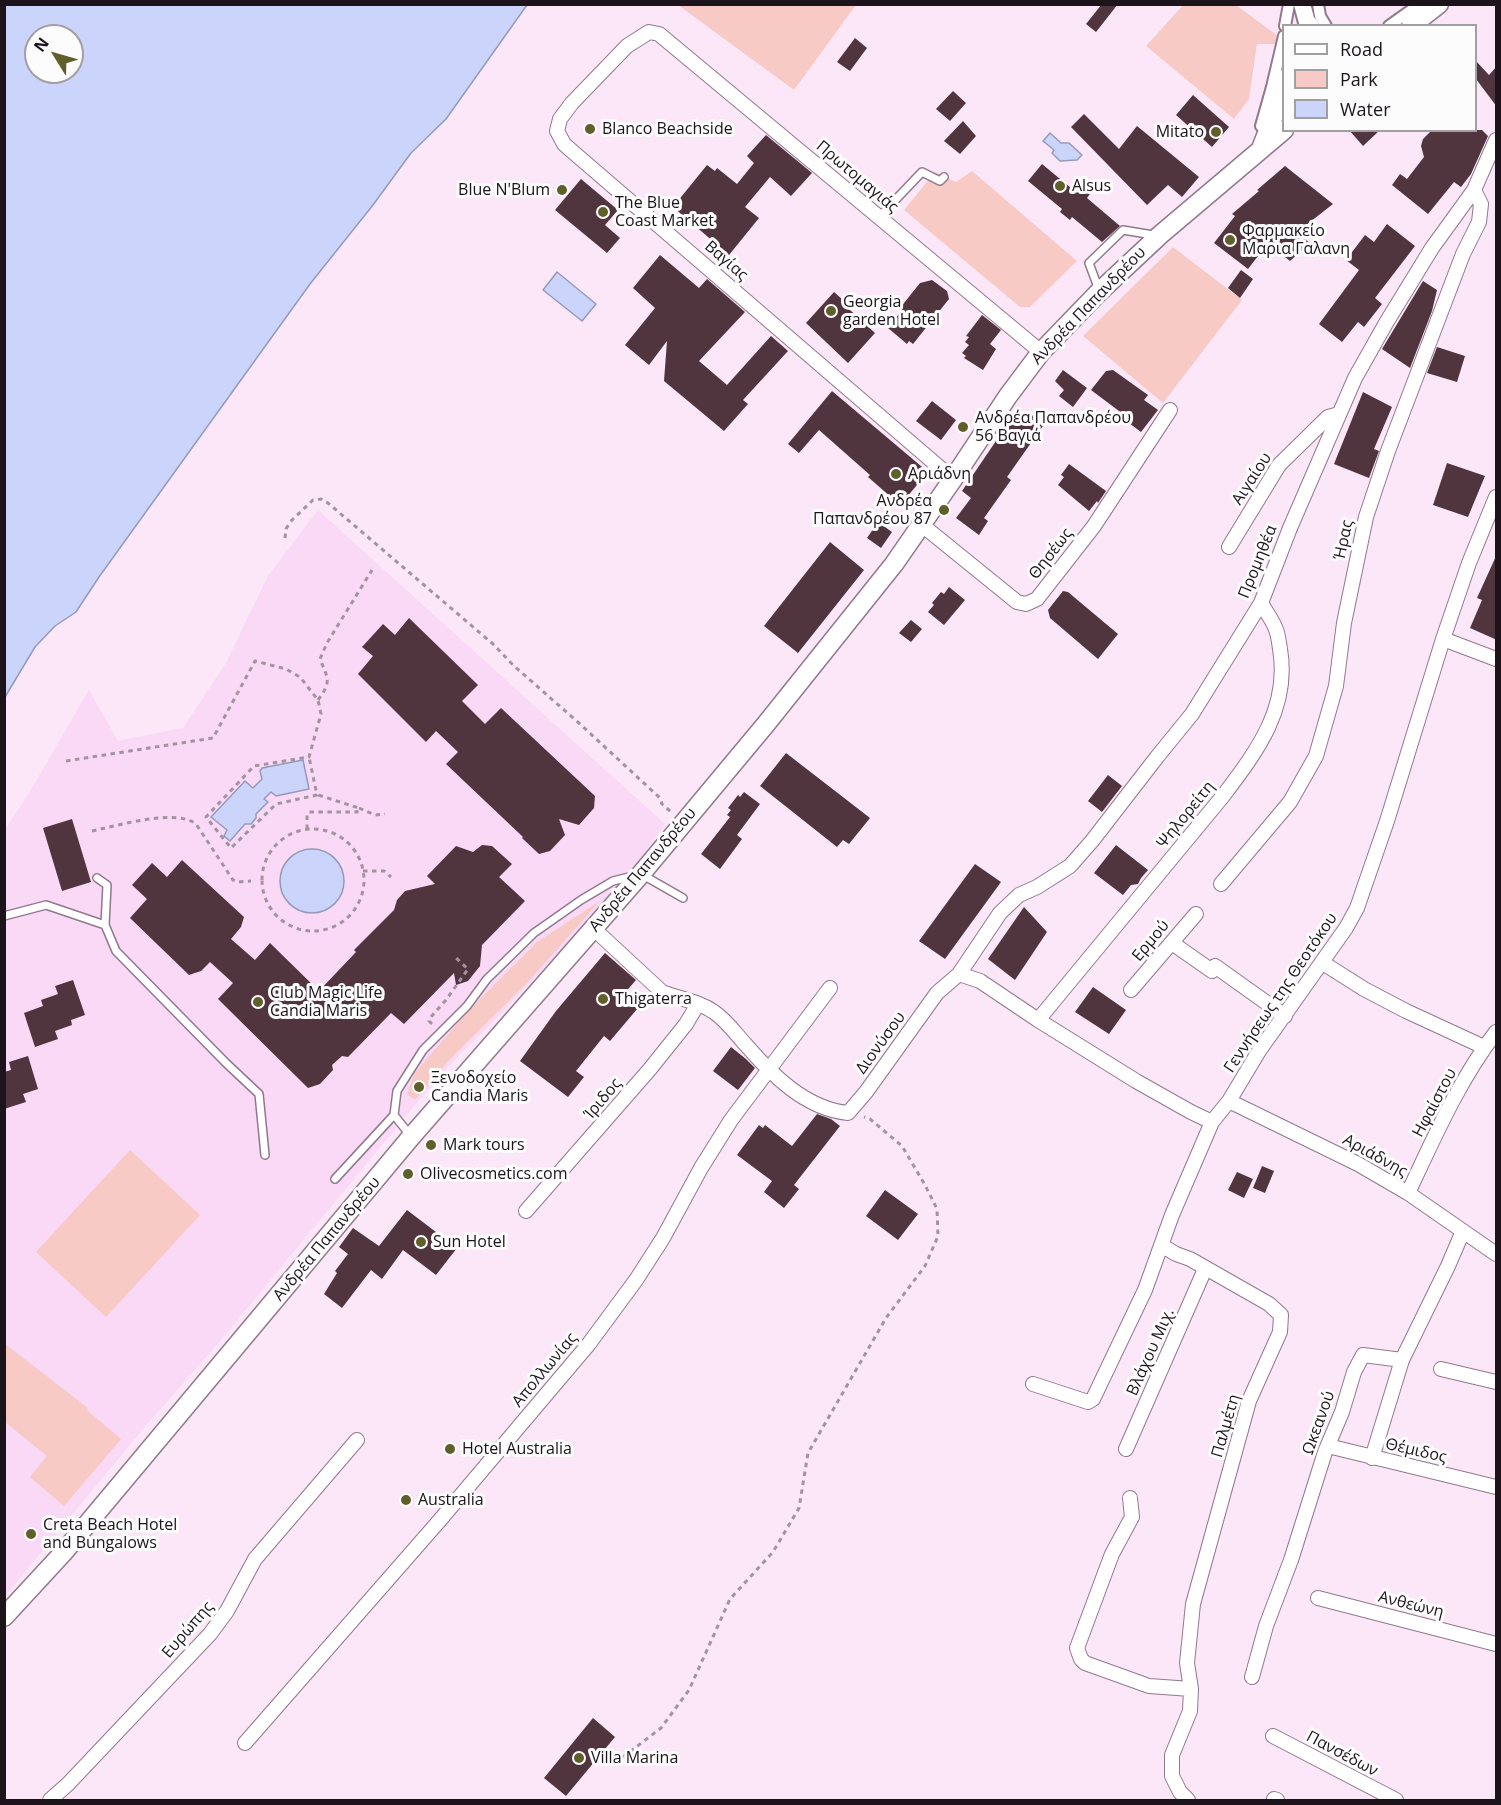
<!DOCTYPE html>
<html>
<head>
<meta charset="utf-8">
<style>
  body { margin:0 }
  #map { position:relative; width:1501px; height:1805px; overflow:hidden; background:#fce7f9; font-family:"Open Sans",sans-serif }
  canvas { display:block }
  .frame { position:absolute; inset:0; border:6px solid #1c131b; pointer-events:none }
  .legend { position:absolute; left:1282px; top:24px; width:195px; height:108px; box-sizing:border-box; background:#fcfcfc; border:2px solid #a29fa2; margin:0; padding:8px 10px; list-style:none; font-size:18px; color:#1c131b }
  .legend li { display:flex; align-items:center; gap:12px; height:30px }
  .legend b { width:30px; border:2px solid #a29fa2 }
  .north { position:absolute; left:24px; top:24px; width:60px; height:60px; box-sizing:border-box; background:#fcfcfc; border:2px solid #a29fa2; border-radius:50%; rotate:307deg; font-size:16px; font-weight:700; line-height:24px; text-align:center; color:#1c131b }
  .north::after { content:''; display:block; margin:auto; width:21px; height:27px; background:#605e2b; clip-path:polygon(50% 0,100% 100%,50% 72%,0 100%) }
</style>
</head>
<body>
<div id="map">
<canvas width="1501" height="1805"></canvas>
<div class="frame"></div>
<ul class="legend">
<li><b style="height:8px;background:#fff"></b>Road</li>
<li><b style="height:16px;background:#f8cac6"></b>Park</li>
<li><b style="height:16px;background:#cbd4fb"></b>Water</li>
</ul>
<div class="north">N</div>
</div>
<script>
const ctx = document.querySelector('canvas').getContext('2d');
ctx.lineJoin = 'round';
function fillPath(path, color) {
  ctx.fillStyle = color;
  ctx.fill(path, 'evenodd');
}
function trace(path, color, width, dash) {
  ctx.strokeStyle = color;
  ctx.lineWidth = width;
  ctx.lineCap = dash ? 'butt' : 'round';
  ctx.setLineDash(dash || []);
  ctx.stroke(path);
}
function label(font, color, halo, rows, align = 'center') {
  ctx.font = font + ' "Open Sans",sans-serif';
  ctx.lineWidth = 6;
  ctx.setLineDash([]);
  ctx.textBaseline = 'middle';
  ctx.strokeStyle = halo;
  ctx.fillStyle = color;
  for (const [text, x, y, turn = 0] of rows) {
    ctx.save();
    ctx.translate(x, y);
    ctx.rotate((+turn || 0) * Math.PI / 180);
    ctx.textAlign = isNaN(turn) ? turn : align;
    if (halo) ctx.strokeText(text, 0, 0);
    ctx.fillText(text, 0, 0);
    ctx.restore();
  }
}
const built = new Path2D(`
  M318,510L665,824L638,862L561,950L491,1024L459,1055L425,1093L215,1347L143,1429L5,1596V830L29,793L89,690L118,741L183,728L226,663L268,576Z`);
const green = new Path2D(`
  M1184,4L1236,5L1278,36L1276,44H1257L1249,99L1234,119L1146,46Z
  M678,5L856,4V5L794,90Z
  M972,171L1077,261L1030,307H1020L904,210L935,172L956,182Z
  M1173,247L1242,300L1163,403L1083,336Z
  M600,901L527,983L452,1057L415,1100L407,1094L414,1074L468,1011L537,942Z
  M130,1150L200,1215L106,1317L36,1252Z
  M5,1344L88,1408L87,1410L121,1439L64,1506L30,1477L47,1456L5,1422Z`);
const water = new Path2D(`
  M5,4L527,5L446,119L411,153L373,205L310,284L99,577L76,612L55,626L35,647L5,697ZM36,36H72V72H36Z
  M1050,133L1061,143H1069L1082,155L1077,160L1060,161L1052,153L1054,150L1043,141Z
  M557,272L596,304L582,321L543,290Z
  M303,760L309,789L276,796L271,792L264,799L268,802L256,814V818L251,824H245L230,841L224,836L227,830L211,817L245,781L253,788L262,779L260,771L262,768Z
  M280 881a32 32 0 1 1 64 0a32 32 0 1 1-64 0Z`);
const building = new Path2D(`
  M1102,4H1118L1096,32L1086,24Z
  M855,38L867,48L850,71L837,62Z
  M1476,61L1489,75L1497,66V107L1476,79Z
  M953,91L966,103L950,121L936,109Z
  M1193,95L1229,127L1212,147L1176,115Z
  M1084,114L1119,149L1137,126L1199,177L1182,197L1168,185L1147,205L1071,127Z
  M963,121L976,136L960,154L944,141Z
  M1349,130H1380L1363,146Z
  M1432,130H1482L1488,136L1471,174L1461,187L1454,182L1428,214L1392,185L1400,174L1407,179L1424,157L1421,146L1423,139Z
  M766,135L812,173L791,196L770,177L745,207L759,218L729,255L673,207L707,165L715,171L717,168L737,184L754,163L747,156Z
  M1042,164L1077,193L1086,182L1094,188L1087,198L1120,226L1102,242L1072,217L1070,220L1060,212L1062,209L1028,181Z
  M1285,166L1333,204L1296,233L1310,243L1290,261L1268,243L1248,269L1214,243L1235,216L1232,214L1259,191L1257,190Z
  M581,179L618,210L605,225L620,238L607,253L555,210Z
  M1387,224L1415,246L1375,298L1382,304L1364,327L1358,322L1342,342L1319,324L1359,270L1346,260L1365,235L1374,242Z
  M660,255L699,288L707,279L745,312L699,361L727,385L771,336L788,351L743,400L748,404L724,431L664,381L667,341L649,365L625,345L655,308L633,288Z
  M1241,270L1253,279L1240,298L1228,288Z
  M932,280L947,291L949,299L913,344L909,341L907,344L888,328L902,310L900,308L920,283Z
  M1423,281L1437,290L1432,311L1410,368L1382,349Z
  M834,292L852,308L850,310L875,333L848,363L806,323Z
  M982,315L1001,330L990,344L996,349L983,370L964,358L966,356L962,353L969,345L965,342L969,337L966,336Z
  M1437,347L1465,356L1457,382L1427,373Z
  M1063,370L1087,388L1073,407L1059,396L1064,390L1055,381Z
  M1113,370L1148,395L1144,400L1158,410L1141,432L1129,423L1131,420L1091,390L1106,371Z
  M832,391L928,472L900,505L868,477L870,475L819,430L799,453L788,444Z
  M1363,392L1392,407L1374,449L1379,451L1369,478L1334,464Z
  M932,401L956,420L941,440L916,421Z
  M1015,413L1029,420L1033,415L1045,423L1007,477L1011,480L984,518L988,521L979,535L956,518L971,498L962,491Z
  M1447,463L1485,476L1468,517L1433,505Z
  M1069,464L1106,491L1098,503L1097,501L1089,511L1058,485L1064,477L1061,475Z
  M878,522L892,532L881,548L867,538Z
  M830,542L864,570L798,653L764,626Z
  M1497,554V640L1470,628L1482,600L1477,598Z
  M949,587L965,600L944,625L928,612L934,605L932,603L941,592L944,594Z
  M1063,591L1068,592L1118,634L1098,659L1050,618L1048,610Z
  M409,618L478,685L462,701L485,724L501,708L595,796L594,808L579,825L559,819L565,835L550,851L539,854L522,838L523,837L446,764L458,752L436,731L426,742L358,674L373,656L362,647L383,624L395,635Z
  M911,620L922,629L911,642L899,633Z
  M786,753L870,818L849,844L843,840L837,847L760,786Z
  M1108,775L1122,786L1102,812L1088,801Z
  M744,792L760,804L737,835L742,839L720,869L701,854L730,817L727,815L731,810L728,808L738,795L740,797Z
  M72,819L91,882L62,891L43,828Z
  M482,845L492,846L512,864L499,877L525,901L482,945L480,966L468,981L456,985L454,973L404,1024L391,1013L348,1057L342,1056L332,1065L333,1070L320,1084L308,1088L218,999L233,983L210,962L201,971L189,975L130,918L147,899L132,885L152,863L167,877L182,860L244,917L241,927L231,939L255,960L270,943L319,991L356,952L354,950L394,910L397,900L405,891L435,884L427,876L456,846L473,852Z
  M1116,845L1148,870L1141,878L1138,884L1131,885L1123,895L1094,873Z
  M975,864L1001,882L945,959L919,941Z
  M1024,907L1047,932L1015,980L988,959Z
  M605,953L636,980L623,995L638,1008L610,1041L604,1036L576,1071L584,1077L568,1097L520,1061L556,1011Z
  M73,980L85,1015L71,1020L72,1025L55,1031L58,1039L35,1047L24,1013L43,1006L41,1000L58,994L55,986Z
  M1093,987L1126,1010L1109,1034L1075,1012Z
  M731,1047L746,1059L755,1068L738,1090L713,1071Z
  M28,1056L38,1089L23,1094L26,1102L4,1109V1072L11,1070L9,1062Z
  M817,1114L831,1119L840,1126L794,1185L799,1189L784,1208L764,1192L772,1181L737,1155L759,1125L763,1128L765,1125L792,1146Z
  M1262,1166L1274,1171L1265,1193L1253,1188Z
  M1237,1172L1253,1179L1244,1198L1228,1190Z
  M885,1190L918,1214L898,1240L866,1216Z
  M407,1210L457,1248L436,1275L403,1250L382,1279L371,1270L342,1308L324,1294L337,1273L335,1271L348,1254L339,1247L353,1228L379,1246Z
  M593,1718L615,1737L566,1796L544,1778Z`);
const path = new Path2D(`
  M285,538L286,529L290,522L313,500L321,499L328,503L493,644L513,665L580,724L660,798L662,804L672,813
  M318,700C332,681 328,679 320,659L327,643L372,570
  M66,761L213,738L255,661L286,669L300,677L318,700L321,714L309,757L254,766L206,817L231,848L276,804L317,795L309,757
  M359,808L375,815L385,814
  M262 880a51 51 0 1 1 102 0a51 51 0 1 1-102 0Z
  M307,829V815L309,812H357L359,808L318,795
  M92,831C116,826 176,808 196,824L233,880L238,882L251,881
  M363,871H384L391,877
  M432,1024L429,1021L430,1018L446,1000L468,969L456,958
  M623,1757L661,1728L689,1690L730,1599L773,1552L799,1508L808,1453L886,1318L925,1266L938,1236L937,1209L925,1185L902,1146L870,1119L864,1117`);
const service = new Path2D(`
  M879,217L922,172L940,181L944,177
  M1099,290L1089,263L1123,230L1153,235
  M97,878L107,885L105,925L116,951L226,1063L259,1094L265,1155
  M4,916L46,905L105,925
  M410,1135L394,1115L397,1091L423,1050L467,1006L487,979L534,933L581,900L613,881L641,874L683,898
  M335,1179L394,1115`);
const pedestrian = new Path2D(`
  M1318,4L1320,16L1326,26
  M1285,26L1289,4
  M1389,26L1420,4
  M1261,126L1272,87L1284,36`);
const minor = new Path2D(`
  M953,479L573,152L564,144L557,131L560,119L572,103L627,46L649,32L659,34L1041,352
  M922,525L1017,602L1026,604L1037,599L1094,526L1170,410
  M1229,547L1279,465L1328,417L1339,414
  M1443,639L1496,659
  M1221,884L1290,802L1316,756L1336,686L1344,623L1366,517L1388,451L1463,254L1479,222L1481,204L1474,190
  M594,929L662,992C679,999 699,1001 714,1012C726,1020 736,1034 746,1045C772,1075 806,1109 848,1113L866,1092L937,993L959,974L980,981L1038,1020L1136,1081L1191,1112L1212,1122
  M1172,943L1212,971L1215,966L1285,1016
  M1323,963L1364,989L1406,1011L1484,1047
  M959,974L1000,913L1019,895L1037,887L1070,866L1092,841L1157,757L1192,714L1261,603L1290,528L1355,378L1386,323L1432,248L1474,190L1496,140
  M1131,990L1196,914
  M1038,1020L1223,796C1257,751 1290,708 1280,649C1279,642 1278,633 1275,627C1271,618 1265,610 1261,603
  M1229,1101L1358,1164L1408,1193L1496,1254
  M1408,1193C1434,1138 1459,1080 1496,1032
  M526,1211L650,1069L686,1024L698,1004
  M1161,1245L1176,1254L1190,1259L1269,1304L1281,1315L1280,1332L1249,1401L1193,1604L1187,1663L1191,1689L1190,1711L1172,1755V1776L1180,1792L1188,1800
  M1441,1369L1496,1382
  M1033,1384L1088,1402L1093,1399L1145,1290L1172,1215L1212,1122L1229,1101L1259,1051L1346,928L1357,908L1387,821L1443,639L1469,563L1496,497
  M1328,1446L1496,1487
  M1126,1449L1205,1269
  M1372,1458L1402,1360
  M1130,1498L1132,1517L1112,1554L1077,1648L1081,1659L1085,1663L1149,1686L1191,1689
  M1318,1598L1496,1644
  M1252,1677L1266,1626L1291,1560L1325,1452L1342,1412L1354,1372L1363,1355L1402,1360L1448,1266L1463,1231
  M1273,1736L1396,1800
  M245,1743L440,1520L588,1345L636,1280L663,1238L701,1168L731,1120L830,988
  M1274,1799L1277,1800
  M50,1800L68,1784L210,1634L227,1611L255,1559L357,1440`);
const tertiary = new Path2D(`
  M1302,4L1308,26`);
const secondary = new Path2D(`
  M1308,24L1310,26
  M1411,26L1439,4
  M1262,146L1275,113L1284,79
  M4,1617L63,1553L411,1137L641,874L766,724L894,564L953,479L1008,396L1041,352L1099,292L1160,235L1284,130`);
const markers = [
  [590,129,6,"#605e2b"],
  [1216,132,6,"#605e2b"],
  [1060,186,6,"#605e2b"],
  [562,190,6,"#605e2b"],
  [603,212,6,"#605e2b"],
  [1230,240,6,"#605e2b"],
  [831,311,6,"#605e2b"],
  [963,427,6,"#605e2b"],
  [896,474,6,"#605e2b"],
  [944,510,6,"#605e2b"],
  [603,999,6,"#605e2b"],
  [258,1002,6,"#605e2b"],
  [419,1087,6,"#605e2b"],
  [431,1145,6,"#605e2b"],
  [408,1174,6,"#605e2b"],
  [421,1242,6,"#605e2b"],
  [450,1449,6,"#605e2b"],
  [406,1500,6,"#605e2b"],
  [31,1534,6,"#605e2b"],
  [579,1758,6,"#605e2b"]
];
const poiNames = [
  ["Blanco Beachside",602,129],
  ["Mitato",1204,132,"right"],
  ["Alsus",1072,186],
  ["Blue N'Blum",550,190,"right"],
  ["The Blue",615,203],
  ["Coast Market",615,221],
  ["Φαρμακείο",1242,231],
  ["Μαρια Γαλανη",1242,249],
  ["Georgia",843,302],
  ["garden Hotel",843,320],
  ["Ανδρέα Παπανδρέου",975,418],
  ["56 Βαγιά",975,436],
  ["Αριάδνη",908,474],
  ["Ανδρέα",932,501,"right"],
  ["Παπανδρέου 87",932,519,"right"],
  ["Club Magic Life",270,993],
  ["Candia Maris",270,1011],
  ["Thigaterra",615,999],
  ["Ξενοδοχείο",431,1078],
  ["Candia Maris",431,1096],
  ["Mark tours",443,1145],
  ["Olivecosmetics.com",420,1174],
  ["Sun Hotel",433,1242],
  ["Hotel Australia",462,1449],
  ["Australia",418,1500],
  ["Creta Beach Hotel",43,1525],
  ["and Bungalows",43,1543],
  ["Villa Marina",591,1758]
];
const streetNames = [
  ["Πρωτομαγιάς",857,177,40],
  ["Βαγίας",726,261,41],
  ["Ανδρέα Παπανδρέου",1089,306,-46],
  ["Αιγαίου",1252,479,-57],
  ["Ήρας",1344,540,-78],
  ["Θησέως",1051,554,-52],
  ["Προμηθέα",1258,562,-68],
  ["Ψηλορείτη",1186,815,-51],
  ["Ανδρέα Παπανδρέου",643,870,-50],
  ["Ερμού",1151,941,-50],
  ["Γεννήσεως της Θεοτόκου",1281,993,-56],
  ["Διονύσου",881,1043,-54],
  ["Ίριδος",603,1099,-50],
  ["Ηφαίστου",1435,1103,-62],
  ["Αριάδνης",1375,1156,29],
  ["Ανδρέα Παπανδρέου",327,1239,-50],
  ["Βλάχου Μιχ.",1151,1352,-66],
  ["Απολλωνίας",545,1370,-50],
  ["Ωκεανού",1319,1423,-70],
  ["Παλμέτη",1226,1426,-74],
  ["Θέμιδος",1416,1451,13],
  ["Ανθεώνη",1411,1605,14],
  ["Ευρώπης",188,1630,-49],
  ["Πανσέδων",1342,1754,28]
];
fillPath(built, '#f9d9f5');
fillPath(green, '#f8cac6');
fillPath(water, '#cbd4fb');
trace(water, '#969ab8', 1.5);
fillPath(building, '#50353e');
trace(service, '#90798d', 10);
trace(pedestrian, '#90798d', 14);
trace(minor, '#90798d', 16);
trace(tertiary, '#90798d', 20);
trace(secondary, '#90798d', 21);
trace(path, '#a393a1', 3, [4.5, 4.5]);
trace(service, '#fff', 7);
trace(pedestrian, '#fff', 10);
trace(minor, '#fff', 14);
trace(tertiary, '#fff', 16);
trace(secondary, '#fff', 18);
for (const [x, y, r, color] of markers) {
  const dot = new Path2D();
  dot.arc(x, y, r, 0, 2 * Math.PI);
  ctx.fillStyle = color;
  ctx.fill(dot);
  trace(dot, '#fcfcfc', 2);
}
label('16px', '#1c131b', '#fcfcfc', poiNames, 'left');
label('16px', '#1c131b', '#fcfcfc', streetNames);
</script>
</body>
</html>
